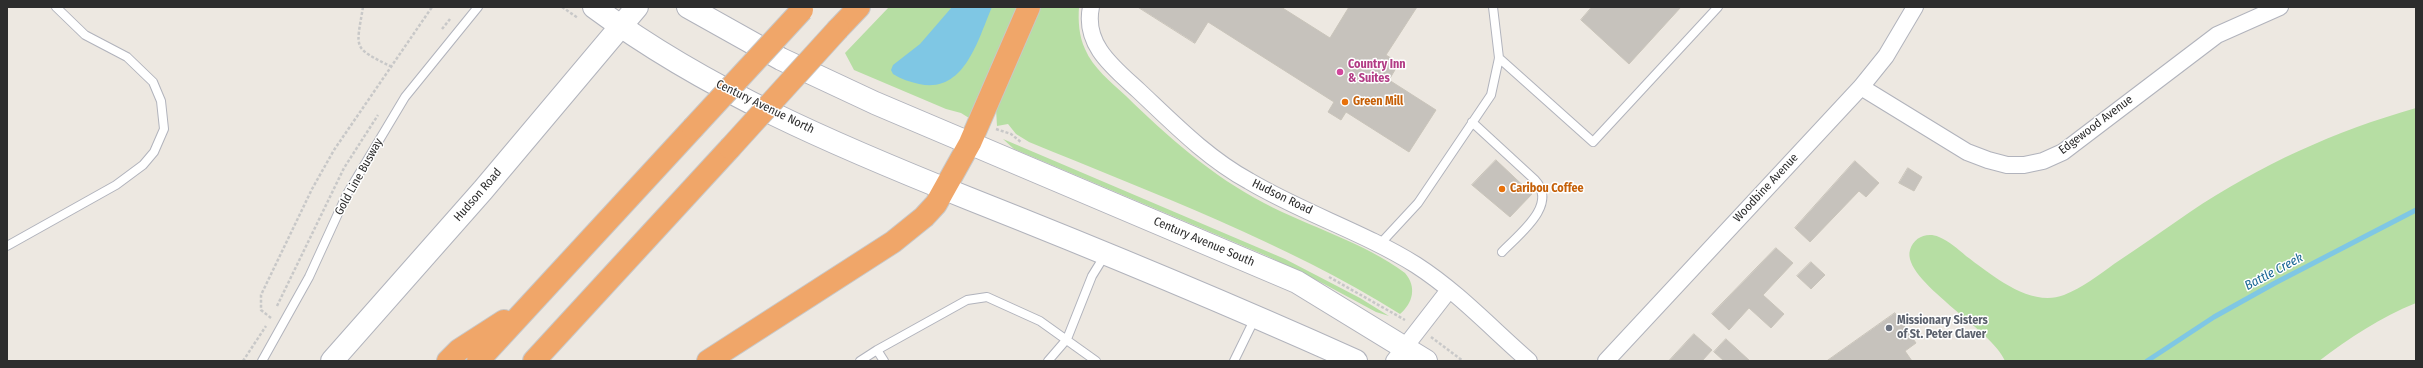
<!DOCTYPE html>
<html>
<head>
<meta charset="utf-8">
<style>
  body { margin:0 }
  #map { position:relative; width:2423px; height:368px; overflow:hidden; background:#ede8e1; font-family:"Fira Sans Condensed",sans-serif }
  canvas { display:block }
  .frame { position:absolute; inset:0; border:8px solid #2d2d2d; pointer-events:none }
</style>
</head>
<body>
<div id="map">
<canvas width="2423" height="368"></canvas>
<div class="frame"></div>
</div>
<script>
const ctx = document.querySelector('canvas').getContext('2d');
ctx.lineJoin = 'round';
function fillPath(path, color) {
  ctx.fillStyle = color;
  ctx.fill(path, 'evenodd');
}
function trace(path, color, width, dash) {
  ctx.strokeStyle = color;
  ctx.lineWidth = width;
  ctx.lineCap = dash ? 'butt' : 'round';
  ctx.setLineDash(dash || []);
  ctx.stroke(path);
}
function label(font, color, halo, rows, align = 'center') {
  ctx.font = font + ' "Fira Sans Condensed",sans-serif';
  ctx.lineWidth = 3;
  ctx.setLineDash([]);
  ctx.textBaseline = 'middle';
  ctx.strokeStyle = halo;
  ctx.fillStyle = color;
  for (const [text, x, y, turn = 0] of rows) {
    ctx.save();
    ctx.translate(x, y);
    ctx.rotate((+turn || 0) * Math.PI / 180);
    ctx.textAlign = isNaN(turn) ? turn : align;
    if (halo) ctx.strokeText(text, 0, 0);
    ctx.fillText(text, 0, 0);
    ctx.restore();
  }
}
const green = new Path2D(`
  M889,7H1017L969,118L961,113L946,109L854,70L845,53Z
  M1039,7H1079C1078,21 1079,36 1085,49C1093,68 1111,82 1126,96C1168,137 1212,176 1264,203C1310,227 1363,242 1405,273C1417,287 1413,303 1400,314C1285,242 1155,194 1029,142L1016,134L1008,124L997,126L996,109Z
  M2416,108V303C2381,317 2349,338 2319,361H2005C1993,330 1901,280 1910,250C1914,237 1927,232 1939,237C1949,241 1958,249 1966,256C1992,275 2030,308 2064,295C2082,288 2099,275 2114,264C2140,247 2165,229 2190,212C2260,165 2335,131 2416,108Z
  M1003,139L1285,259L1360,298L1389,316L1376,312L1324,284L1267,256L1014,149Z`);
const water = new Path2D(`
  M952,7H992C978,39 965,94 919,84C910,82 901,79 893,74L891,70L893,65L920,44Z`);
const stream = new Path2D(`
  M2147,361L2214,317L2275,283L2416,210`);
const building = new Path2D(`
  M1138,7H1281L1330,38L1349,7H1417L1386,55L1399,63L1389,80L1436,110L1409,152L1346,112L1341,120L1328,112L1334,102L1208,22L1195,43Z
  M1592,7H1681L1629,64L1581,20Z
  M1496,160L1532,194L1510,217L1472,185Z
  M1855,161L1879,183L1866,197L1859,191L1810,242L1795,228Z
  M1908,168L1922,177L1914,191L1899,183Z
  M1776,248L1793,263L1763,295L1784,314L1771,328L1749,308L1729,330L1712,314Z
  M1811,262L1825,275L1811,289L1797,276Z
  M1895,313L1916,343L1905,351L1912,361H1827Z
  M1694,334L1712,350L1702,361H1669Z
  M1726,339L1750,361H1724L1714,352Z`);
const path = new Path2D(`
  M363,7C356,50 352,47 392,67
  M562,7L578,18
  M442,29L450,19
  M996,129L1011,134L1022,143
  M1329,277L1405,320
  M277,306L344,168L378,115
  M271,318L261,310V295L312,189L334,150L432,7
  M1431,337L1463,361
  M243,361L266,326`);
const lane = new Path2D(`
  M1499,58L1593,142L1718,7
  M1472,122L1535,180C1559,205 1518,235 1502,252
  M1380,244L1418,203L1491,95L1499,58L1493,7
  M7,246L116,185L143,165L154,152L164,129L161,101L153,82L127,57L85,35L56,7
  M877,350L967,300L987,297L1040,321L1096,361
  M262,361L309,277L347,194L405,97L478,7
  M860,361L877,350L884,361
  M1048,361L1067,339L1092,276L1105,255
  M1234,361L1255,318`);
const street = new Path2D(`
  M1091,7C1083,45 1114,68 1139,91C1173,123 1207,158 1249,181C1303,213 1363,232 1416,265C1458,292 1492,329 1529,361
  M1861,87L1967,152L1988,160L2007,165H2024L2043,161L2063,152L2217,35L2280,7
  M1394,361L1449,290
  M1606,361L1861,87L1886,56L1915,7`);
const secondary = new Path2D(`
  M594,7C707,91 840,147 970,199C1099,250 1229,304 1356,361
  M688,7L781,59L875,103L1297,282L1426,361
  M332,361L483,190L637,7`);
const highway = new Path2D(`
  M838,29L859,7
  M448,361L459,350L504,321
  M478,361L693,128
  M534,361L730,148
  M708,361L893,242L924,217L936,204L970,143L1029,7`);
const highwayBridge = new Path2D(`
  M693,128L802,10
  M730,148L838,29`);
const markers = [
  [1340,72,4,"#d1479c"],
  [1345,102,4,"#e8710a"],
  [1502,189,4,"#e8710a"],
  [1889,328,4,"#6b7280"]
];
const hotelNames = [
  ["Country Inn",1348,65],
  ["& Suites",1348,79]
];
const foodNames = [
  ["Green Mill",1353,102],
  ["Caribou Coffee",1510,189]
];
const streetNames = [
  ["Century Avenue North",765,107,26],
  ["Edgewood Avenue",2096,125,-37],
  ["Gold Line Busway",359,177,-61],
  ["Woodbine Avenue",1766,188,-47],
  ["Hudson Road",478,195,-49],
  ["Hudson Road",1282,197,26],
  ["Century Avenue South",1204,242,23]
];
const worshipNames = [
  ["Missionary Sisters",1897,321],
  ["of St. Peter Claver",1897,335]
];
const waterNames = [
  ["Battle Creek",2274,272,-28]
];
fillPath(green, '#b6dea3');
fillPath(water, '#7fc7e4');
trace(stream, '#7fc7e4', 5);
fillPath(building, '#c6c2bc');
trace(building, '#c9c4ba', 1);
trace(lane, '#b1b3bc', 10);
trace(street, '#b1b3bc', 18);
trace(secondary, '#b1b3bc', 24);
trace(highway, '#c8c8c8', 24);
trace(path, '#c8c8c8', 2.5, [3, 2]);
trace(lane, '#fff', 8);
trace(street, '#fff', 16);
trace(secondary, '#fff', 22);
trace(highway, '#f0a669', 22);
trace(highwayBridge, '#c8c8c8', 24, []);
trace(highwayBridge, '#f0a669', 22);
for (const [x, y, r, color] of markers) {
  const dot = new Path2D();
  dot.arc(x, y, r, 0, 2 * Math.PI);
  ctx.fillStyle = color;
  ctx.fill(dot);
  trace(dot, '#fff', 1.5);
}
label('bold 12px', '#b23c85', '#fff', hotelNames, 'left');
label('bold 12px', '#c56008', '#fff', foodNames, 'left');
label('12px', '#2d2d2d', '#fff', streetNames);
label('bold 12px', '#5b616d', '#fff', worshipNames, 'left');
label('italic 13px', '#1a6794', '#fff', waterNames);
</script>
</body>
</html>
